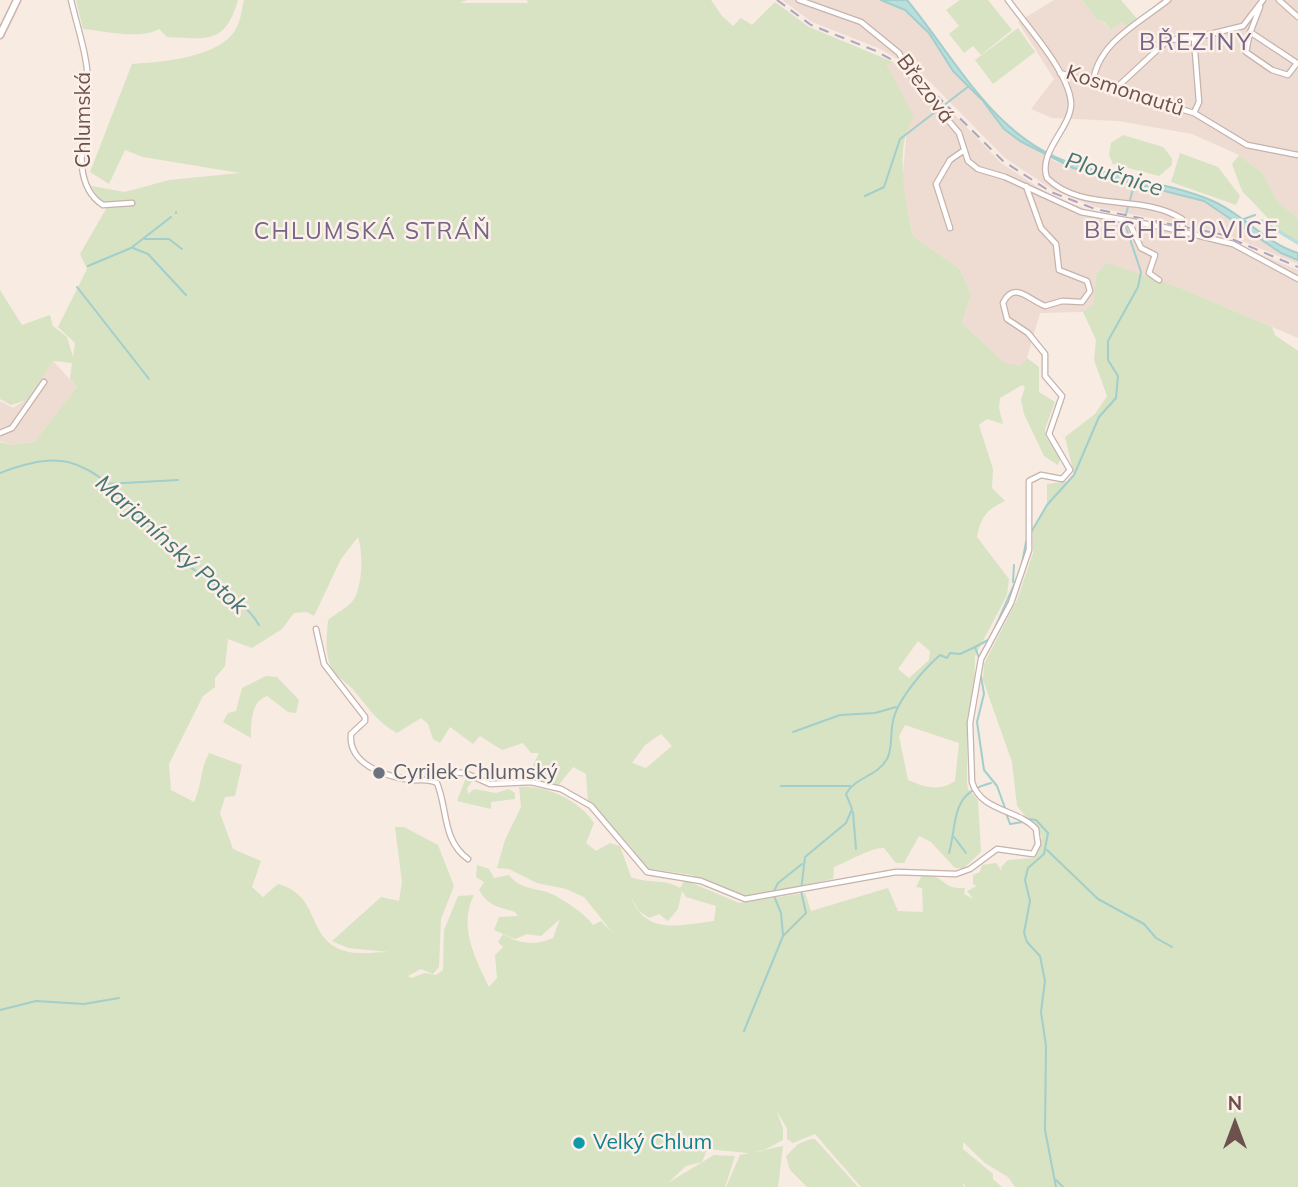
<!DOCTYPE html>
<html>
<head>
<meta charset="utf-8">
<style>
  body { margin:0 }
  #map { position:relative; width:1298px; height:1187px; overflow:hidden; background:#f8ebe2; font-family:Mulish,sans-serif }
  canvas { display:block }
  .north { position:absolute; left:1200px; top:1089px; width:70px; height:70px; -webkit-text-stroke:5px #fcf0e8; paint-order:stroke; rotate:0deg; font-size:19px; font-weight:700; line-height:28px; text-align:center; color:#6c514d }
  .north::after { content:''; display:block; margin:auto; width:24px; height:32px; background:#6c514d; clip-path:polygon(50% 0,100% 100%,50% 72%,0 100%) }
</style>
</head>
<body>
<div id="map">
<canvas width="1298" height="1187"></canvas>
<div class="north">N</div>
</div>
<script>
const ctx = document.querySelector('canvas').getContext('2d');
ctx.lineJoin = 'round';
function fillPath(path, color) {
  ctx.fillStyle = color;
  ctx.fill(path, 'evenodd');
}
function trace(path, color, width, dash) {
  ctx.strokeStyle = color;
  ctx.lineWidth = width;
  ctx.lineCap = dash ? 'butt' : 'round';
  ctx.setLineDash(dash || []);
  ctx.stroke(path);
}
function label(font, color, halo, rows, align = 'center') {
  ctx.font = font + ' Mulish,sans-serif';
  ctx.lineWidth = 5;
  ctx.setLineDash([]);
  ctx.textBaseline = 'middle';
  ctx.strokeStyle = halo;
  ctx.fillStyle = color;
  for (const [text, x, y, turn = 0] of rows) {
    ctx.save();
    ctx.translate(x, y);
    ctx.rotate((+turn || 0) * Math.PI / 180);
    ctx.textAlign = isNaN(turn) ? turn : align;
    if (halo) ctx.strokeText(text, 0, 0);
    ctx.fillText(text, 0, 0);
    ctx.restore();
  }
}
const residential = new Path2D(`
  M782,0H881L901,8L929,33L940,52L1004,129L1056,162L1073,168L1204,201L1281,253L1298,260V264L1220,232L1096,207L1053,190L1005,158L931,83L910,66L878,48L812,22Z
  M1054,0H1082L1097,20L1103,22L1111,30L1121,23L1132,25L1161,0H1298V218L1277,201L1263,173L1239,155L1192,134L1118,121L1052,118L1031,109L1054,79L1018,22Z
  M893,62L927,86L1001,163L1050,195L1094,212L1219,237L1298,270V338L1183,289L1147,279L1096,275L1095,305L1083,312L1040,313L1027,358L1020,366L1013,367L1005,363L962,323L971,294L960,269L913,236L902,184L907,126L887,64Z
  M53,361L77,387L34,442L10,445L0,441V401L13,408L26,400Z`);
const green = new Path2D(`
  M76,0H238C225,44 209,39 167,37L159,29C140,40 105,31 83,29Z
  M244,0H467L460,3H528L527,0H711L722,16L733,26L741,18L752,25L775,2L809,27L893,62L887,65L914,117C893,145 906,203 913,236L960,269L971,294L962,323L1005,363L1020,366L1027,358L1039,367V392L1055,402L1045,429L1046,437L1061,457L1058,465L1044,456L1024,414L1021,400L1025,387L1022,385L1000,398L999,408L1003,424L987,419L979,425L993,469L992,488L1005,501C986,510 981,517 977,537L1009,579L1007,595L975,656L974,690L967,719V782L968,789L978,800L981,852L964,868H955L931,842L919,836L904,863H896L884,848C872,847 847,862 834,867L833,879L754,896L739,895L692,875L644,868L631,847L588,802L586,774L573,767L558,786L532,780L528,776L539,753H531L523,743L502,750L480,736L473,744L450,727L440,743L433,739L428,724L421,718L397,733C378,723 368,707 355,692C349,683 337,678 332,669C324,654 327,636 328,620C335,614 350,606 354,599C363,584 363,552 358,537L341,559L314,616L307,612L294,613L282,629L252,648L228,639L225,666L215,678V687L203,696L169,764L171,790L194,802C202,786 200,769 209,753L242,765L235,796L225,797L220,813L233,849L261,861L252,887L263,897L278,884C322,896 305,939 345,951C357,955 376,952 389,952L348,948L332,941L381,897L399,901L402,882L395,827H404L438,845L454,886L441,919L439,967L433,974L421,969L408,976L411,978L425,973L436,975L443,970L444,930L458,896L474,895C458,926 475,958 489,987L497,978L495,955L503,947L498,942L503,934C520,944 534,946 553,938L560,919L541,936L527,934L515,939L494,930L499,917L518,916L515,912C498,906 489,907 479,890L484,882L476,877L477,865L489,869L494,878L509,875C521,891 538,887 554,895C569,904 582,911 593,925L601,921L613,933L584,897L566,889L537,883L509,869L497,868L505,840L521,807L519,787C546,785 579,800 594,823L586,843L596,851L610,843L620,846L631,877C647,884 664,878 680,888L685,880L739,903L805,893L811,911L888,888L898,911L923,912L922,888L916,887L922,875C925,876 929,875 933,876C947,881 944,889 965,888L964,894L973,899L967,891L977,886L973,884V875L980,872L982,865L996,863L1002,871L1001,867L1008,860L1033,858L1040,847L1042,836L1017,806L1012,762L983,680L984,664L1017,600L1033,553V529L1047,505V484L1070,481L1074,475L1065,437L1095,414L1107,396L1094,360L1096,340L1083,312L1094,304L1096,275L1107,263L1183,289L1272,327L1275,335L1298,351V1187H1015L1008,1177L985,1163L963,1142V1149L993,1174V1179L1002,1187H966L962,1182L964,1187H861L815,1134L793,1143L787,1139V1128L776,1110L783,1128V1140L762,1151L748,1153L707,1149L702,1162L686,1166L668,1183L714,1155L735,1156L725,1187H0V442L10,445L34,442L77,387L70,379L72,363L53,361L27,400L11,405L0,399V290L22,325L50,315L53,326L67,337L73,357L75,343L58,327L87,269L80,254L106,209L91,186L125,192L169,180L240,173L143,157L125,150L109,184L90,172L132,64C161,62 222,58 237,27C241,19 242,8 244,0ZM918,641L930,651L929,660L909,678L898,669ZM905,725L959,743L955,781C940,792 924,787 908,780L899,736ZM661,734L672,746L646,768L632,763L645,745ZM682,891L686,897L716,906L714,921C679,925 646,936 631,897L639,911L649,918L659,914L668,921L678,909Z
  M960,0H988L1012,30L981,55L973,46L964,53L949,34L959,26L946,10Z
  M1082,0H1121L1138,20L1131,26L1121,23L1111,30L1104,22L1097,20Z
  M1018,28L1035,52L993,84L975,60Z
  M1123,135L1163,147L1172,158V165L1159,176L1113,164L1109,155L1111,143Z
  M1180,153L1218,167L1240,196L1236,205L1171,182Z
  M1239,155L1263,173L1277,201L1298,218V241L1286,237L1242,191L1232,164Z
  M266,676L277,677L299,700L296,713L288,712L267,696C251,701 251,723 251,738L223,722L228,713L236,711L242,688Z
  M467,775L475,778L467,788L468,794L474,789L496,793L509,789L515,793V799L491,802V809L457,801Z
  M811,1139H815L858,1187H807L790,1170L786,1156L798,1144Z
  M783,1146L778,1187H726L740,1155Z`);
const water = new Path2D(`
  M881,0H907C956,59 995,140 1074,164C1117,178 1165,182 1208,199C1240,211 1265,243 1298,253V260L1281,253L1204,201L1073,168L1020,141L1004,129L982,100L953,71L929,33L905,10Z`);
const stream = new Path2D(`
  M865,196L884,187L900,139L969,86
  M176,213V212
  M1126,214L1135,182
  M1244,219L1255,215
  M145,239H169L182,249
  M133,248L148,254L186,295
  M88,266L131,248L171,217
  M77,287L149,379
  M0,473C20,465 47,457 68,462C113,473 141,523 173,553C199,578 240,593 259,625
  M106,484L178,480
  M1030,534L1047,505L1074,475L1099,417L1116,398L1118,376L1108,360V341L1138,287L1141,272L1125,224
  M1022,564L1026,542
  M1013,582L1014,565
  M979,658L975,647L990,639L1018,576
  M981,676L984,694L977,722L984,770L997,786L1005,808
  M793,732L840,715L875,713L896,707
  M781,786H850
  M853,812L856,849
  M1006,813L1010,824L1023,822
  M1028,819L1036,820L1048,833L1044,854L1028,868L1025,880L1030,901L1024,933L1027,942L1040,956L1045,981L1041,1012L1046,1046L1045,1130L1056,1187
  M954,837L966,853
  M1047,850L1098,899L1144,924L1156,938L1172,947
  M949,853C958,820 950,793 991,783
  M774,891L778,883L802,864
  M774,896L781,913L783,935
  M0,1010L36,1001L84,1004L119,998
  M744,1031L783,936L806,913L801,891L805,857L846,823L852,809L846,794C855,777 878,776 887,759C893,748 890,733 893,721C897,700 924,669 940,655L947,658L950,653L960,654L975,647
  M1056,1180L1063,1187`);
const canal = new Path2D(`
  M1262,221L1298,243`);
const minor = new Path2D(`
  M71,0C77,26 87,54 88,81C89,118 65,181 103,205L132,203
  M799,0L861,22L899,53L913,79L959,133L968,161L978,169L1005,177L1081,212L1163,227L1233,244L1298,279
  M1008,0C1026,25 1068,71 1071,102C1073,126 1037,152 1047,178C1082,213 1142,193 1182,219L1183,231
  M1279,0L1298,17
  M1250,32L1297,63L1288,75L1272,70L1246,52Z
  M1250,33L1260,7
  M1060,73L1194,113L1247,145L1298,155
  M1093,83C1097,43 1139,23 1168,0
  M1115,89L1168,40L1194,38L1243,26L1263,0
  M1194,113L1199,102L1194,39
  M1129,222L1141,248L1155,255L1149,273L1159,280
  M950,228L936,184L950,160L963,151
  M0,433L12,428L44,382
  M316,629L324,664L365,717V721L351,734C348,764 384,776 410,780C420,781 428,778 437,783C448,810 442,840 468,859
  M431,780L449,772L465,773L490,784L531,782L561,789L591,806L647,872L701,881L745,899L896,872L956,874L970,869L997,849L1033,854L1038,844L1036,829C1018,809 981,812 972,782L970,723L981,659L1011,603L1029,550V481L1041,475L1062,479L1070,470L1049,434L1062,396L1045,376V354L1028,333L1007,319L1003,303C1014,280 1029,300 1045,306L1062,301L1082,302L1090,291L1087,281L1059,270L1056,244L1041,228L1026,186`);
const secondary = new Path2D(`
  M0,35L17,0`);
const rail = new Path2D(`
  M777,0L811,25L876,51L912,71L1003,161L1051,192L1095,209L1220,234L1298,267`);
const markers = [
  [379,773,7,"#6b7280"],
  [579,1143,7,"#0f9aa8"]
];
const streetNames = [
  ["Březová",925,89,53],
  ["Kosmonautů",1125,91,18],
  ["Chlumská",84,120,-90]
];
const worshipNames = [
  ["Cyrilek Chlumský",393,773]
];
const cultureNames = [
  ["Velký Chlum",593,1143]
];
const waterNames = [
  ["Ploučnice",1114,175,17],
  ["Marjanínský Potok",171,545,42]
];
const neighbourhoodNames = [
  ["CHLUMSKÁ STRÁŇ",373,232]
];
const quarterNames = [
  ["BŘEZINY",1196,43],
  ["BECHLEJOVICE",1182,231]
];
fillPath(residential, '#eedcd2');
fillPath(green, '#d7e3c3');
fillPath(water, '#badedc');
trace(water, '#a2cecc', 2);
trace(stream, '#a2cecc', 2);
trace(canal, '#badedc', 3.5);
trace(minor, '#c7b2ac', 7);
trace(secondary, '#ccb3ac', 9);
trace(minor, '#fff', 4.5);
trace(secondary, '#fff', 6);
trace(rail, '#ada4bf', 2, [10, 7]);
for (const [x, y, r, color] of markers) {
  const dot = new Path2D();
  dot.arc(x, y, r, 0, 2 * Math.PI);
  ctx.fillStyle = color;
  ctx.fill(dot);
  trace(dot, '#fcf0e8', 2.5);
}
label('21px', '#6c514d', '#fcf0e8', streetNames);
label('21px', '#5b616d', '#fcf0e8', worshipNames, 'left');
label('21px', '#0d838f', '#fcf0e8', cultureNames, 'left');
label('italic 23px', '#477674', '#fcf0e8', waterNames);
ctx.letterSpacing = '2px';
label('23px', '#756588', '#fcf0e8', neighbourhoodNames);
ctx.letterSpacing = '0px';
ctx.letterSpacing = '2px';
label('24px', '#756588', '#fcf0e8', quarterNames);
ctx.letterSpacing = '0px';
</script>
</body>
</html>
